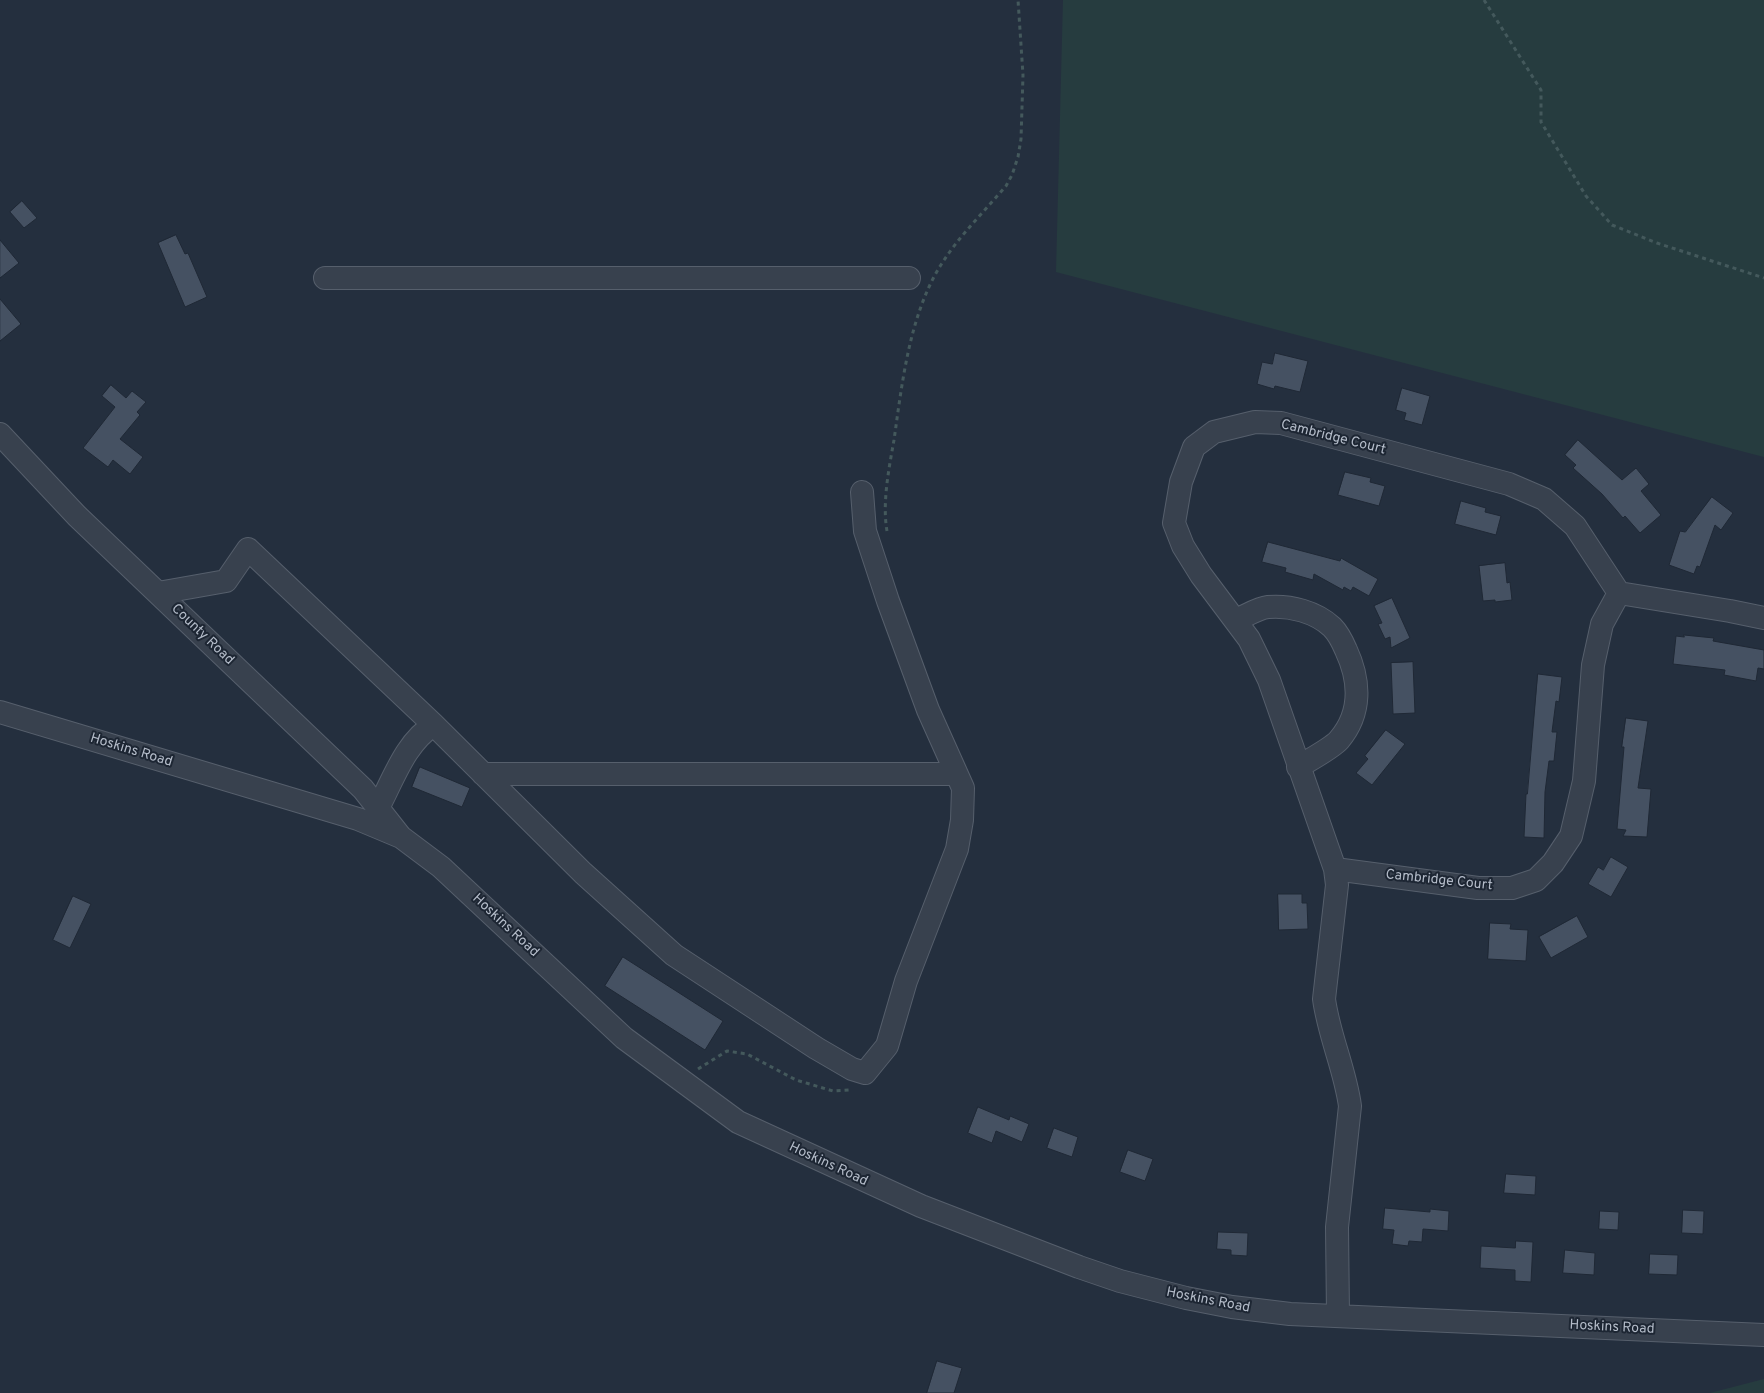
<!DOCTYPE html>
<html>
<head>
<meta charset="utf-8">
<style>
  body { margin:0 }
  canvas { display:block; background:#242f3e }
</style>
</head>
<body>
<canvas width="1764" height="1393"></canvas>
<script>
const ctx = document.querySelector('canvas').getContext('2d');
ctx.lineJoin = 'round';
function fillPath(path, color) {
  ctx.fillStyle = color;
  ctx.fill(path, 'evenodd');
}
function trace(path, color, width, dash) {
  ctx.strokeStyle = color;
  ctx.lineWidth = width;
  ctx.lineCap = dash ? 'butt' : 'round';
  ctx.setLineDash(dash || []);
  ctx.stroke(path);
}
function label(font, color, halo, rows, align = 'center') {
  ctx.font = font + ' Overpass,sans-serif';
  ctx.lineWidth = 4;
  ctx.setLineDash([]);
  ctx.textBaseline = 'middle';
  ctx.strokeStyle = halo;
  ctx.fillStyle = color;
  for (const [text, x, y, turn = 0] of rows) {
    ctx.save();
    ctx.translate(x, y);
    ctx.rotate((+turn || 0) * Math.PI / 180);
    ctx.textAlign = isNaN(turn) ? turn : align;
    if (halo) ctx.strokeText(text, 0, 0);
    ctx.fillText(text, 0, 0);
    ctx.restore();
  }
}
const green = new Path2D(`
  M1063,0H1764V457L1056,272Z
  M1764,1379V1393H1710Z`);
const building = new Path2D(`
  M22,201L37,218L24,228L10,212Z
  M176,235L185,254L188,253L207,297L185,307L158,243Z
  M0,240L19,263L0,278Z
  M0,299L21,324L0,341Z
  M1275,353L1308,361L1300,392L1275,386L1274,389L1257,384L1262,362L1272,364Z
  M111,385L126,398L132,391L146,402L137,412L140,415L120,439L143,457L130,474L113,460L108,467L83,448L115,407L102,396Z
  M1402,388L1430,396L1422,425L1404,420L1406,413L1396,410Z
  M1578,440L1622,480L1636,468L1649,484L1641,491L1661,515L1640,533L1625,516L1623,518L1602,494L1573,468L1576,465L1565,455Z
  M1345,472L1371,478L1370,482L1385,486L1379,506L1338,495Z
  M1712,497L1733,513L1721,530L1715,525L1700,567L1697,566L1694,574L1669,565L1680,531L1685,532Z
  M1461,501L1486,508L1485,512L1501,516L1496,535L1455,524Z
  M1268,542L1340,561L1341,558L1378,579L1369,596L1353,587L1351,591L1344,587L1343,590L1314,574L1313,580L1285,572L1286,568L1262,562Z
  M1505,563L1507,583L1510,582L1512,600L1495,602V600L1483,601L1479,566Z
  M1392,598L1410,638L1391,648L1390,637L1385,639L1378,624L1382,623L1374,606Z
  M1684,635L1714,638L1713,641L1764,650V669L1758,668L1756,681L1724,675L1725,670L1673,664L1676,636L1684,637Z
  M1413,662L1415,713L1393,714L1391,663Z
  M1538,674L1562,677L1559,702L1556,701L1552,732H1557L1554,761H1549L1545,792L1544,838L1524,837L1526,794H1527Z
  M1626,718L1648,721L1638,788L1651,789L1647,837L1623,836L1626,830L1617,829L1624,747H1622Z
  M1386,730L1405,744L1372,785L1356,773L1368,759L1365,756Z
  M420,767L470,788L462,807L412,787Z
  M1611,857L1628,867L1611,897L1588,884L1598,867L1603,870Z
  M1278,894H1302V903H1307L1308,929L1279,930Z
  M73,896L91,904L70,948L53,940Z
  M1577,916L1588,937L1551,958L1539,937Z
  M1490,923L1511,924L1510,929L1528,930L1526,961L1488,959Z
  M623,957L723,1021L705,1050L605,986Z
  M978,1107L1009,1120L1010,1116L1029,1124L1022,1142L996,1131L992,1143L968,1133Z
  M1054,1128L1078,1137L1072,1157L1047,1148Z
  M1128,1150L1153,1159L1145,1181L1120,1172Z
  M1506,1174L1536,1176L1535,1195L1504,1193Z
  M1385,1208L1430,1212V1209L1449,1211L1448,1231L1423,1229L1422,1242L1409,1241L1408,1246L1392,1244L1394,1230L1383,1229Z
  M1683,1210L1704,1211L1703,1234L1682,1233Z
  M1600,1211L1619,1212L1618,1230L1599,1229Z
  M1218,1232L1248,1233L1247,1256L1231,1255V1250L1217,1249Z
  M1516,1241L1533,1242L1531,1282L1515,1281V1270L1480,1268L1481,1246L1515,1248Z
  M1565,1250L1595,1253L1594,1275L1563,1273Z
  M1650,1254L1678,1255L1677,1275L1649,1274Z
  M937,1361L962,1368L954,1393H927Z`);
const path = new Path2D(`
  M1484,0L1541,90V122L1586,196L1612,225L1657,243L1764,278
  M887,531C882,503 889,468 894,440C902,384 909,318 939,268C957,238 983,213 1006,186L1012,175L1018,157L1021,139L1023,75L1018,0
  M698,1069L727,1051L747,1054L796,1080L833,1091L850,1090`);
const minor = new Path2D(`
  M325,278H909
  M0,434L77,516L363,789L400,836
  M158,593L226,581L248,549L434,725L583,873L674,955L816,1048L852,1069L865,1073L887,1046L906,981L957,849L962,820L963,788L928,710L888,601L865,531L862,492
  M1236,620C1246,616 1258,608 1268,607C1290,605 1316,612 1332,627C1338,633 1343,643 1346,650C1360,680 1362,713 1339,740C1332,748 1308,761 1298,767
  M0,712L358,819L401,837L441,867L624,1038L738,1122L921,1206L1079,1267L1120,1281L1186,1298L1232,1307L1290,1314L1764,1335
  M483,774H956
  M378,808C393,780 406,741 434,725
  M1335,869L1269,680L1249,639L1201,575L1183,546L1174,523L1181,482L1194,447L1214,432L1255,422L1281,423L1509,484L1544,499L1575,526L1619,593L1730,611L1764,618
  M1338,1315L1337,1227L1350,1106C1345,1069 1329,1036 1324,999L1337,885L1335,869L1478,888H1512L1536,880L1553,863L1571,836L1584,781L1593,665L1602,624L1619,593`);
const streetNames = [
  ["Cambridge Court",1333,438,14],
  ["County Road",202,635,44],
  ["Hoskins Road",131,751,17],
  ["Cambridge Court",1439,881,6],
  ["Hoskins Road",505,926,43],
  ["Hoskins Road",828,1165,25],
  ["Hoskins Road",1208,1301,11],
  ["Hoskins Road",1612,1328,3]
];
fillPath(green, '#263c3f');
fillPath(building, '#455162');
trace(building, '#1f2835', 1);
trace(minor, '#565f6c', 24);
trace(path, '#44595c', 3, [4, 4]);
trace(minor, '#38414e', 22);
label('14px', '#b4bcc9', '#1d2633', streetNames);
</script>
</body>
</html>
